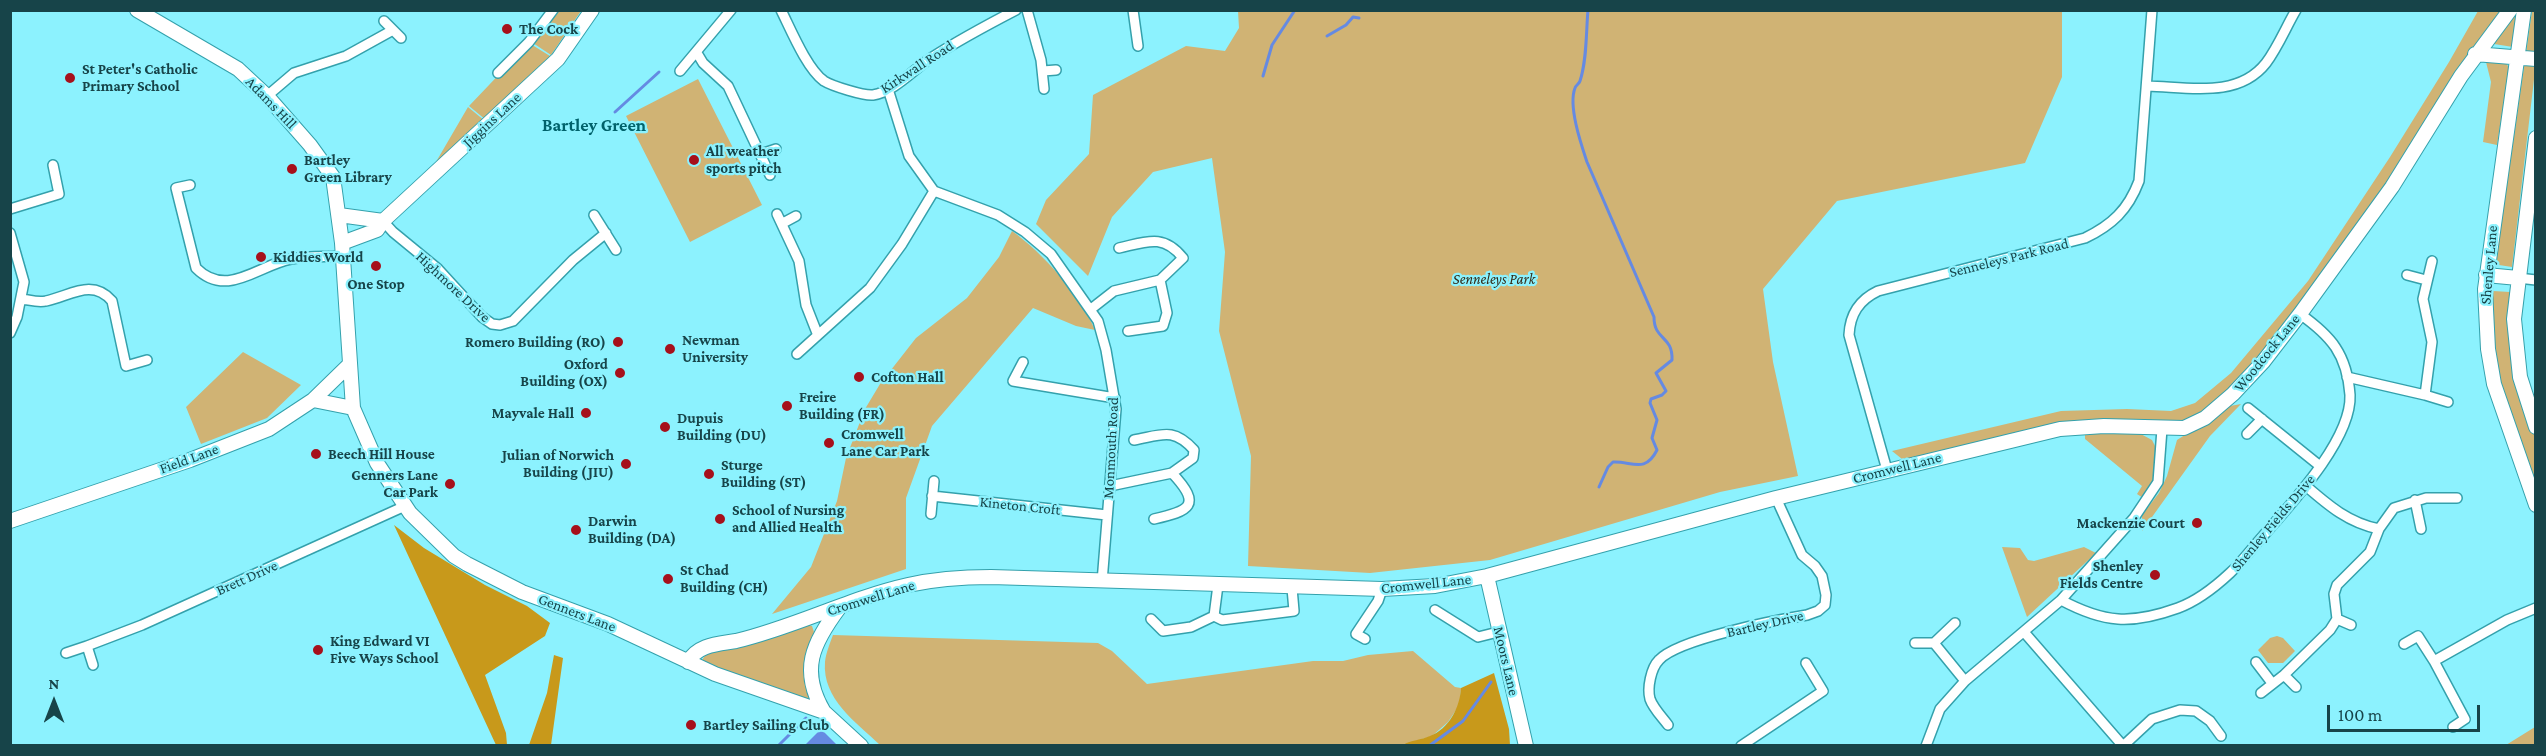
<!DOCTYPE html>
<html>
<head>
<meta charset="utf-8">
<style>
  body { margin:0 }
  #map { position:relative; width:2546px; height:756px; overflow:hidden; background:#8cf2fe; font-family:"Crimson Pro",serif }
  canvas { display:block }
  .frame { position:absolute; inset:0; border:12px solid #174449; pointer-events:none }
  .north { position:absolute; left:24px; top:672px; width:60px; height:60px; -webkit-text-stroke:4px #8cf2fe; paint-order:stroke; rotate:0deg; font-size:16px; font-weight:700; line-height:24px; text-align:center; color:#174449 }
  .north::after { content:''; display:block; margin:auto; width:21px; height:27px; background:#174449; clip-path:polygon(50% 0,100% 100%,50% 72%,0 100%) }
  .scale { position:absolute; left:2327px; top:705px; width:153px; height:27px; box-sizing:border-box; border:3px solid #174449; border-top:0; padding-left:8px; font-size:18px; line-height:21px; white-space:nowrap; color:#174449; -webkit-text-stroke:4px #8cf2fe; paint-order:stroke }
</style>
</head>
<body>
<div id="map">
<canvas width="2546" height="756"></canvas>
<div class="frame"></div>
<div class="north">N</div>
<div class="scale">100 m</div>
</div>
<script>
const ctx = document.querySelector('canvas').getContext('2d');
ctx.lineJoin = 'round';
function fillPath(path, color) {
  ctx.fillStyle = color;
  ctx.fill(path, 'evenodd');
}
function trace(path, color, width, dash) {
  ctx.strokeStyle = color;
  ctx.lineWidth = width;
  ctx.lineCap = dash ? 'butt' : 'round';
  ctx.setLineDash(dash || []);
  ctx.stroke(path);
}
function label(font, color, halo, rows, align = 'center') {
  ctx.font = font + ' "Crimson Pro",serif';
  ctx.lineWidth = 4.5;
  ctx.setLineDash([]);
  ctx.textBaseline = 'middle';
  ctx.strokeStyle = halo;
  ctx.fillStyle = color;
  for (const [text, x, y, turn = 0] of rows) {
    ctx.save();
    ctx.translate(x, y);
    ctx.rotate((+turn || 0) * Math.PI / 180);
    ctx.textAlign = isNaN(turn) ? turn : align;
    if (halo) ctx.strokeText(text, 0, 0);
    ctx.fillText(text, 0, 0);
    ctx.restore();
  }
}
const green = new Path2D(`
  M559,11H581L551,55L533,43Z
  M1238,11H2062V77L2025,163L1837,201L1763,289L1773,362L1798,476L1720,492L1490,560L1370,573L1248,566L1251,456L1219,331L1225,252L1212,158L1153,172L1112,217L1088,276L1036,224L1046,200L1089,154L1093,95L1186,46L1225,51L1239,28Z
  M2478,11H2501L2393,175L2273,342L2227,393L2206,409L2188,420L2175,423L2148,421L1915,458L1902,459L1892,451L2061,411L2127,409L2171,411L2195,403L2231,373L2308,281L2390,157L2449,62Z
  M2532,11H2535V71L2512,267L2499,265L2496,261Z
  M2516,14L2513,47L2494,44L2506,24Z
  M529,43L550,56L486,120L469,106Z
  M2486,62L2507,64L2509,69L2497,145L2483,142L2491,82Z
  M698,79L762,205L690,242L626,116Z
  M468,107L485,121L433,167Z
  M1012,231C1043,253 1080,295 1095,330L1076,326L1033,308L932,426L906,498V569L772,614L811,567L837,501L846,458L865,409L880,384L916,338L967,298L999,257Z
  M2493,291L2510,292L2509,304L2516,377L2535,437V487L2502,388L2492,329Z
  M243,352L301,385L267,418L201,444L186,407Z
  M2241,404L2210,436L2142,531V515L2159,493L2167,476L2177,440L2230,406Z
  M2085,433H2139L2152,440L2156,448L2155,476L2143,498L2137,494L2142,486L2085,439Z
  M2002,547L2020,548L2028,560L2034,561L2084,547L2096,553L2027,617Z
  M808,625L812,626L814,632L806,657L811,703L714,669L702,660L706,654L760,641Z
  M833,635L1098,643L1112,651L1147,684L1313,661H1343L1368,655L1413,651L1455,687L1461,688L1460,704L1448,722L1432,736L1403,745H880C856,722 822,699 825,662C826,653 830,643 833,635Z
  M2277,636L2283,638L2295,651L2283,663H2268L2258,650L2270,638Z
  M2535,727V745H2506Z`);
const forest = new Path2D(`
  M394,525L424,548L485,585L527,606L550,623L545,636L485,675L506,733L507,745H496Z
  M554,655L563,658L551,745H529L547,693Z
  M1494,673L1509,729L1510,745H1403C1411,740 1421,740 1430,736C1449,729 1460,707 1461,688Z`);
const water = new Path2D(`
  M821,729L837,745H805Z`);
const stream = new Path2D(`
  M1588,10C1586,32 1587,60 1580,81C1579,84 1576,85 1575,88C1568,106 1581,144 1587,162L1654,317C1654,341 1673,335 1672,360L1656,373L1666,391L1662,395L1651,399L1650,403L1657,420L1652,438L1657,450C1645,474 1632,461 1613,462L1608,467L1599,487
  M1327,36L1346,25L1353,17L1359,18
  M1263,76L1272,45L1295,10
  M615,112L659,72
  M778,746L806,718
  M1429,746L1463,721L1491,682`);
const street = new Path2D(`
  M781,10C791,30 807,69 824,81C832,86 864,96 873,95C894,92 914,69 931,58C959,40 987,25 1016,10
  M1027,10L1041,60L1044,89
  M1133,10L1138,46
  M384,21L401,38
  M697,53L703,63L728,86L770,175
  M680,71L731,10
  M1043,71L1056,70
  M498,73L529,42L553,10
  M2148,86C2187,87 2238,99 2266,63C2278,47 2286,27 2296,10
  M888,89L909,156L934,191L998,215L1025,232L1051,254L1098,321L1106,350L1116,409L1102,582
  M267,96L294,73L346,56L393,30
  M761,154L776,149
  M190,185L176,188L196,268C227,299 258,265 291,259C308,256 326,257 342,256
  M10,209L59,194L53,165
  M777,214L799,261L806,305L817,333
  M594,215L616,250
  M383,221L393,232L438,269L482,317L492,324L500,325L513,321L573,260L606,233
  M783,223L796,216
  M10,233L24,282L17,317L10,333
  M1119,248C1146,242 1163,233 1183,258L1160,280L1167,313L1163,326L1128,331
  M2407,275L2426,280
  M2518,278L2536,280
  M22,299C30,300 38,303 46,301C70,296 92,278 112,301L126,366L147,360
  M1091,309L1114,291L1160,280
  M797,354L870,288L902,244L934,191
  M1023,362L1013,381L1115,398
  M2347,377L2425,395L2448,402
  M2425,395L2432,342L2423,299L2432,261
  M2248,408L2320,466
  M2247,434L2262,419
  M1134,440C1162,435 1173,427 1194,450L1193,458L1172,473C1203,506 1189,511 1154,519
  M1887,470L1849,335C1850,314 1859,300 1878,291L2085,238C2112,225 2128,210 2139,181L2152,10
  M1110,486L1172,473
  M2306,486C2329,506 2349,523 2379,529
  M932,496L1107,515
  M2415,500L2421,529
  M931,514L934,481
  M1218,585L1214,616L1222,620L1294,611L1292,588
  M2061,600C2104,623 2131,625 2178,608C2197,601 2215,587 2230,573C2242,562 2252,548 2263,536C2291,504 2352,439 2350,395C2347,354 2331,336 2300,314
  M1435,610L1478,637L1498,632
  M1151,619L1163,631L1191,627L1214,616
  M2337,619L2351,625
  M2024,632L2123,746L2152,719L2180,710L2196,711L2210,721L2221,736
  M1365,639L1356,634L1378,601L1382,589
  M1915,643H1934L1955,623
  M1934,643L1965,681
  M2404,644L2418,636L2434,661L2465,719L2453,727
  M66,653L87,646
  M2434,661L2507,620L2536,608
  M2256,662L2272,683
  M93,665L87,646L142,625L405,506
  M2284,675L2296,687
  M2261,693L2284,675L2330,630L2337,619L2334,594L2337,585L2370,552L2379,529L2394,508L2426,498H2457
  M1668,725C1662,717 1653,708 1650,699C1647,688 1651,668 1659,660C1678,639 1777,620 1807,615L1818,611L1825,605L1826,595L1822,576L1815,566L1802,555L1776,498
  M1741,746L1823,691L1806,663
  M1926,746L1940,709L1965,681L2061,600L2134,518L2158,482L2162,429`);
const secondary = new Path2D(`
  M137,10L238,69L267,96L310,145L333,177L342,243L353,408L377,463L410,513L454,556L467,564L522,592L608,624L715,674L824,712L861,746
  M2524,10L2485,289L2488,349L2494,384L2536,505
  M2475,54L2536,59
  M2536,138L2514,319L2520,377L2536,427
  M339,215L383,221
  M342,243L377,230L383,221L558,59L592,10
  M2486,275L2518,278
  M313,400L353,408
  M10,521L190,460L269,429L313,400L350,364
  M1487,576L1526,746
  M688,662C698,644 719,644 736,641C795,627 850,598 908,585C935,579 963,577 991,577L1382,589L1435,586L1487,576L1776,498L2060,429L2104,426L2184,428L2205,418L2233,394L2263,362L2300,314L2392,187L2461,76L2510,10
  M824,712C799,670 813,643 839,608`);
const markers = [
  [507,29,6,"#a6101b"],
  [70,78,6,"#a6101b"],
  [694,160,6,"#a6101b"],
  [292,169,6,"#a6101b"],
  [261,257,6,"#a6101b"],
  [376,266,6,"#a6101b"],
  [618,342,6,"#a6101b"],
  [670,349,6,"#a6101b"],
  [620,373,6,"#a6101b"],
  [859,377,6,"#a6101b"],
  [787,406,6,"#a6101b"],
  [586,413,6,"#a6101b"],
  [665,427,6,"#a6101b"],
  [829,443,6,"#a6101b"],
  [316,454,6,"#a6101b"],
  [626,464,6,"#a6101b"],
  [709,474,6,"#a6101b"],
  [450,484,6,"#a6101b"],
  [720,519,6,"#a6101b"],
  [2197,523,6,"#a6101b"],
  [576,530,6,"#a6101b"],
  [2155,575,6,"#a6101b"],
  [668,579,6,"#a6101b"],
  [318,650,6,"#a6101b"],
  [691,725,6,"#a6101b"]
];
const poiNames = [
  ["The Cock",519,29],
  ["St Peter's Catholic",82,69],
  ["Primary School",82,86],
  ["All weather",706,151],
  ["sports pitch",706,168],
  ["Bartley",304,160],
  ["Green Library",304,177],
  ["Kiddies World",273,257],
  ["One Stop",376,284,"center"],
  ["Newman",682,340],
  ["University",682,357],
  ["Romero Building (RO)",606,342,"right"],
  ["Oxford",608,364,"right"],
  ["Building (OX)",608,381,"right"],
  ["Cofton Hall",871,377],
  ["Freire",799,397],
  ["Building (FR)",799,414],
  ["Mayvale Hall",574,413,"right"],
  ["Dupuis",677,418],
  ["Building (DU)",677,435],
  ["Cromwell",841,434],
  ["Lane Car Park",841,451],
  ["Beech Hill House",328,454],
  ["Julian of Norwich",614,455,"right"],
  ["Building (JIU)",614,472,"right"],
  ["Sturge",721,465],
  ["Building (ST)",721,482],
  ["Genners Lane",438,475,"right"],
  ["Car Park",438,492,"right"],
  ["School of Nursing",732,510],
  ["and Allied Health",732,527],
  ["Darwin",588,521],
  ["Building (DA)",588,538],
  ["Mackenzie Court",2185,523,"right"],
  ["Shenley",2143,566,"right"],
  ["Fields Centre",2143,583,"right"],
  ["St Chad",680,570],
  ["Building (CH)",680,587],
  ["King Edward VI",330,641],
  ["Five Ways School",330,658],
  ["Bartley Sailing Club",703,725]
];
const streetNames = [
  ["Kirkwall Road",917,67,-33],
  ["Adams Hill",271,103,46],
  ["Jiggins Lane",492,120,-43],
  ["Senneleys Park Road",2009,258,-14],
  ["Shenley Lane",2489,265,-85],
  ["Highmore Drive",453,287,43],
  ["Woodcock Lane",2267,353,-51],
  ["Monmouth Road",1111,448,-87],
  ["Field Lane",189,459,-20],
  ["Cromwell Lane",1897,468,-14],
  ["Kineton Croft",1020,506,6],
  ["Shenley Fields Drive",2273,523,-50],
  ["Brett Drive",247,578,-24],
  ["Cromwell Lane",1426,584,-6],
  ["Cromwell Lane",871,598,-17],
  ["Genners Lane",577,613,21],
  ["Bartley Drive",1765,624,-13],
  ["Moors Lane",1506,661,77]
];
const parkNames = [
  ["Senneleys Park",1494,279]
];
const quarterNames = [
  ["Bartley Green",594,125]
];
fillPath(green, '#d0b374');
fillPath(forest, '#c8991b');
fillPath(water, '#658ae2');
trace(stream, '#658ae2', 3);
trace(street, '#34a1ac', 12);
trace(secondary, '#34a1ac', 16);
trace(street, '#fff', 9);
trace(secondary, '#fff', 14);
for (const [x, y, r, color] of markers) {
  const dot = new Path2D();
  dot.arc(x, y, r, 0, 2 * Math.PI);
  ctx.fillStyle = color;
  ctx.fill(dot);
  trace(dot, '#8cf2fe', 2);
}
label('bold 15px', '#174449', '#8cf2fe', poiNames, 'left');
label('15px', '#174449', '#8cf2fe', streetNames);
label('italic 15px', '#342b18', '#8cf2fe', parkNames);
label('bold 18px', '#00626b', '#8cf2fe', quarterNames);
</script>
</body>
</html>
